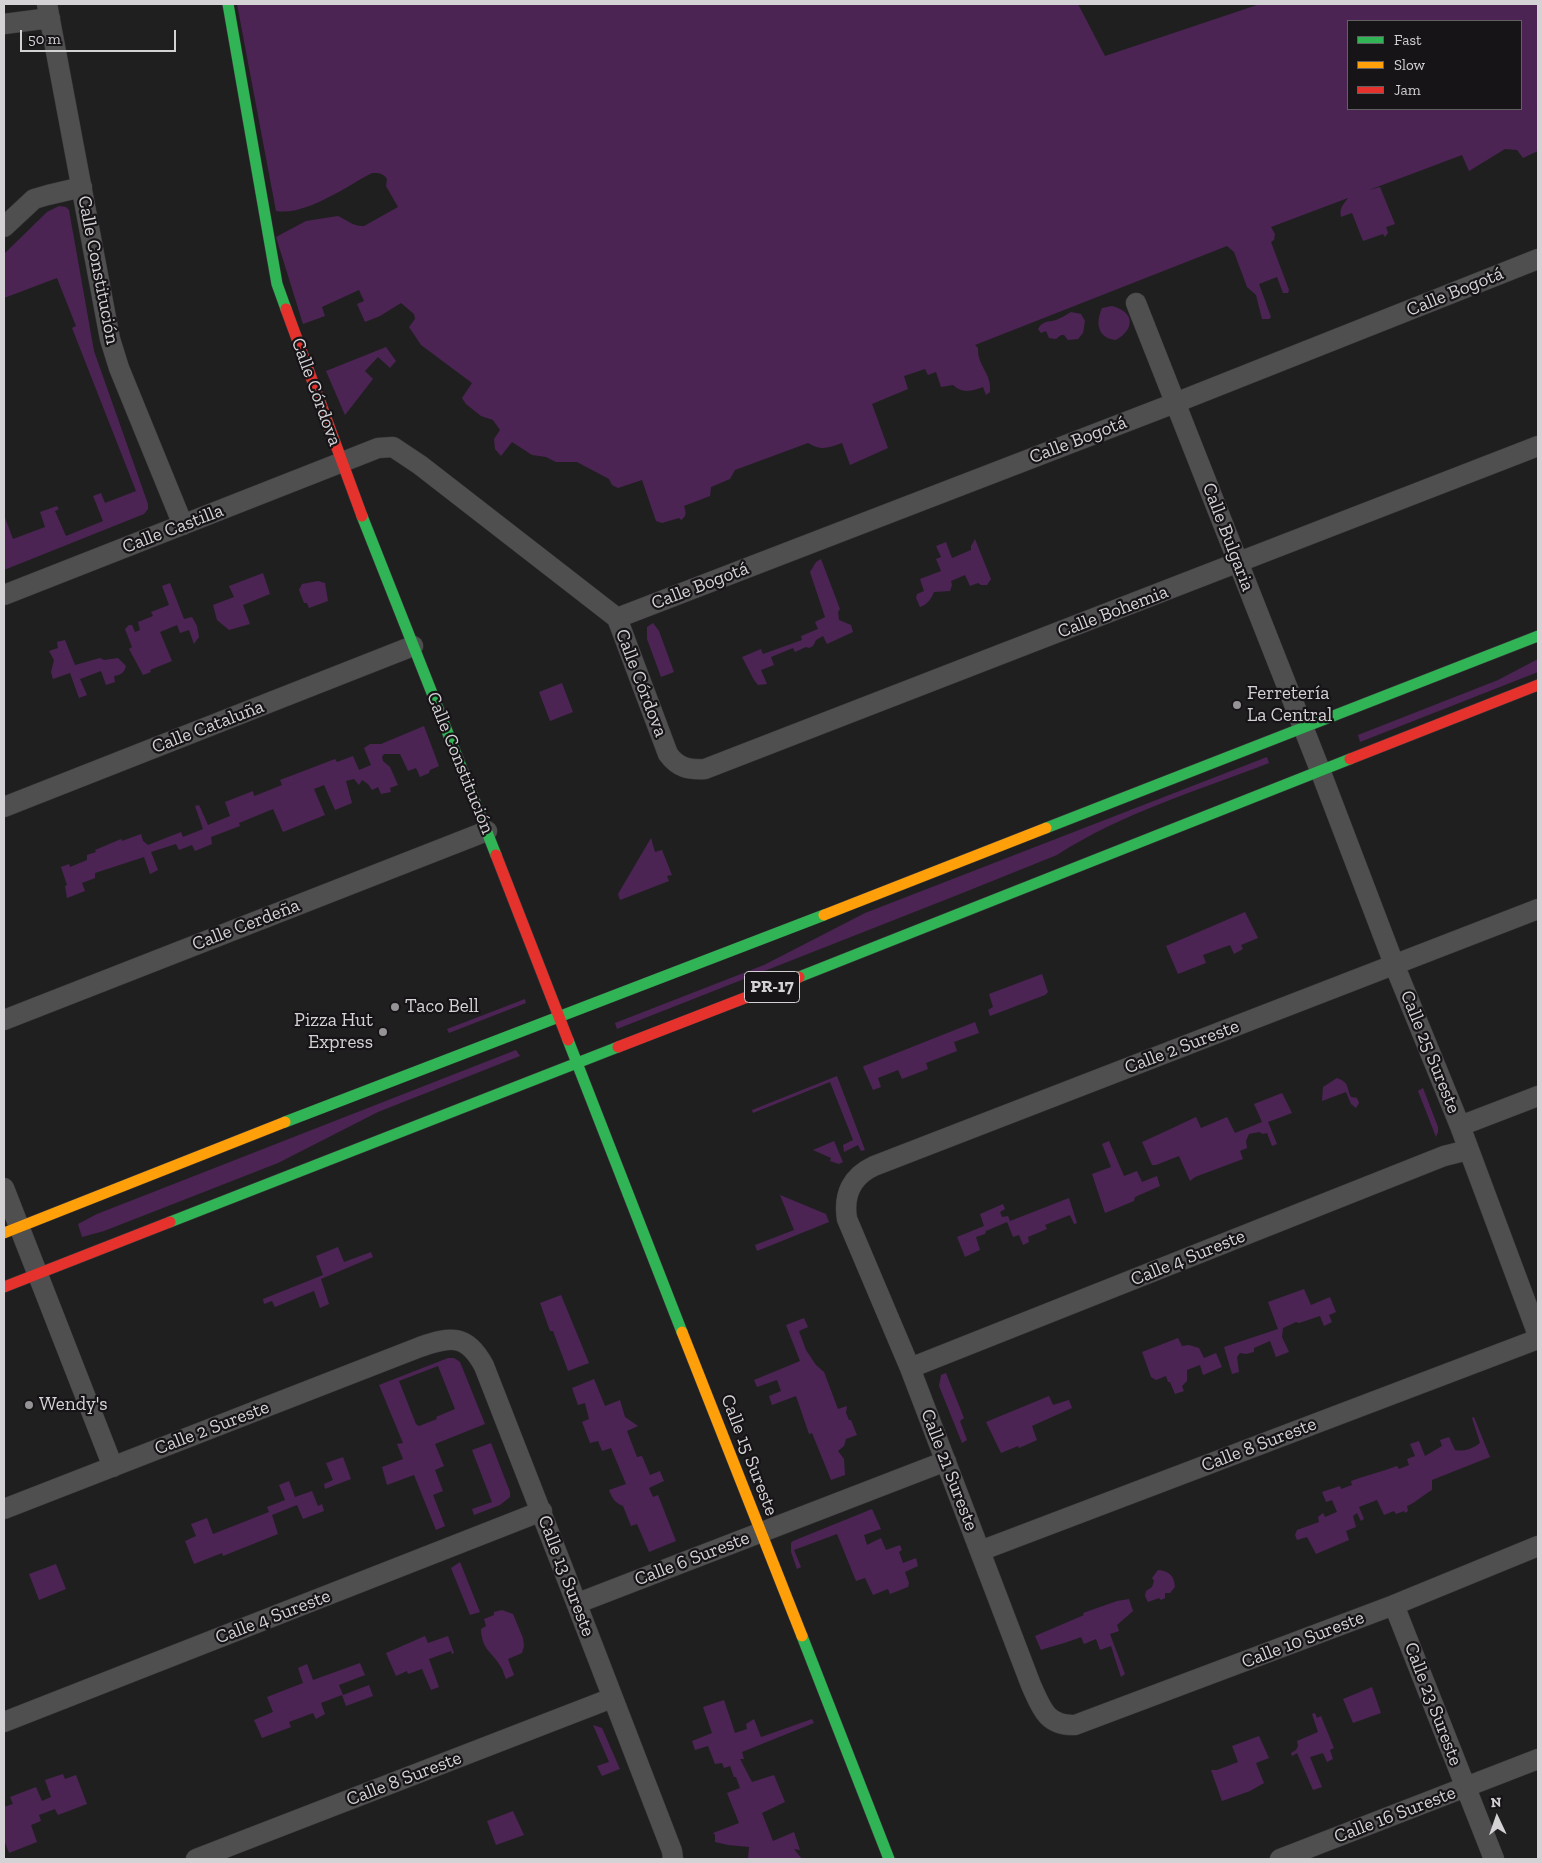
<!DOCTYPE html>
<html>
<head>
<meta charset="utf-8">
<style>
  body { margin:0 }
  #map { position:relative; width:1542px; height:1863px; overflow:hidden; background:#201f20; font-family:"Zilla Slab",serif }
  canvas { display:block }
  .frame { position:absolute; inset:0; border:5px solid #d4d2d5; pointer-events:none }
  .legend { position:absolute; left:1347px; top:20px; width:175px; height:90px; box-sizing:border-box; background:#171418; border:1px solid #636064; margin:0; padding:6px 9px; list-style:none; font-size:15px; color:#d4d2d5 }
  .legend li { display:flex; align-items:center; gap:10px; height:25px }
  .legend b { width:25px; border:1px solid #636064 }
  .north { position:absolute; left:1472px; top:1793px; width:50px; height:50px; -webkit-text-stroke:4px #171418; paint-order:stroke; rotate:357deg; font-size:14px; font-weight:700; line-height:20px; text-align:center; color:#d4d2d5 }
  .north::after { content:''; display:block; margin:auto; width:18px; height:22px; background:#d4d2d5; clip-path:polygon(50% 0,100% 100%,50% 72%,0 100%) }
  .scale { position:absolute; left:20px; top:30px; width:156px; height:22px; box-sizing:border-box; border:2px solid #d4d2d5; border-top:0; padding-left:6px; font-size:15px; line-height:18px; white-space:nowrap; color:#d4d2d5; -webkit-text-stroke:4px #171418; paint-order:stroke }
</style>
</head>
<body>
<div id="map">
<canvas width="1542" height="1863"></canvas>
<div class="frame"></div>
<ul class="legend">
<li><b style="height:6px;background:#30b455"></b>Fast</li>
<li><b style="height:6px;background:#ff9f0a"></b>Slow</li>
<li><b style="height:6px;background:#e5322d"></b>Jam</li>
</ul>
<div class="north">N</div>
<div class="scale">50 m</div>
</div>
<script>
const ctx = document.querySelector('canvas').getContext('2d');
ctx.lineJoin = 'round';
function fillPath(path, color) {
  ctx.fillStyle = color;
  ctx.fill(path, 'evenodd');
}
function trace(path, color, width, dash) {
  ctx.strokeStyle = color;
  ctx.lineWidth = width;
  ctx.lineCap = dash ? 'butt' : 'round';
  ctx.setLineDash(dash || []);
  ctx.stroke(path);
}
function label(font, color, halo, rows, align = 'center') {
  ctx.font = font + ' "Zilla Slab",serif';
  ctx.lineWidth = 4.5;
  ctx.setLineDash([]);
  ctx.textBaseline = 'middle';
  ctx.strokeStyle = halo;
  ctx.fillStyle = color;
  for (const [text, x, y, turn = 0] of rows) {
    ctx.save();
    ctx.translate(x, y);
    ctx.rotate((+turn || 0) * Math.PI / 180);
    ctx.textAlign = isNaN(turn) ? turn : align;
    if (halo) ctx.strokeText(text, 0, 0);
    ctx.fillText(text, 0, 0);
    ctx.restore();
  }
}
const green = new Path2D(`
  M237,4H1078L1105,56L1260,4H1538V151L1523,158L1517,150L1505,149L1469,171L1462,155L1369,190L1380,187L1395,224L1386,227L1388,233L1385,237L1383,234L1363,241L1352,213L1341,217C1339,208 1343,205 1348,198L1271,227L1275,234L1274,240L1271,242L1289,290L1288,293H1283L1277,277L1259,284L1271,317L1269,319H1262L1256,295L1247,287L1234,252L1227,246L975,345L978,348C977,366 992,373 990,392L986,395L983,387C972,391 962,394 953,385L941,387L936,372L928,375L925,369L904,376L908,389L872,404L888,448L850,465L842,443C828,448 821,451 808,443L735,470L730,479L711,487L710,496L684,506C686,513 687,516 681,520L679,518L662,523L656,521L642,480L618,488L612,485L609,479L577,462H556L546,457L532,455L512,442L501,456L495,449L494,439L500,430L493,420L481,416L466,404L462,398L472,383L421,345L409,327L415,319L414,314L401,303L380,316L365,322L357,304L364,301L359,290L322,307L325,316L303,324L276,237L306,221L338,216C347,220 354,227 364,226L398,207L386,186L387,179C383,173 379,173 372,173C345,187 306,216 276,211ZM1348,21H1521V109H1348Z
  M59,206L66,207L69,210L94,351L148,504V509L144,514L4,570V515L13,539L45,527L40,512L57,506L59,509L55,511L66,536L103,521L93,496L101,493L105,503L136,491L72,328L76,326L57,278L4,298V254L47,212Z
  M1112,306C1135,312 1135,329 1116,340C1098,338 1095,324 1102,308Z
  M1071,312L1081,314L1085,321L1083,333L1078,339L1068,340L1064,335H1061L1056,339L1049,338L1046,331L1041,333L1038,329C1042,321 1048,322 1056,320C1061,318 1066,315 1071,312Z
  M386,347L396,361L390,368L378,357L365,371L373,379L345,415L326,371Z
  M975,539L991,579L987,585H981L978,583L970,586L965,575L951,581L952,585L950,591L934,592C932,598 927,605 920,607L916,598L917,594L924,591L920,579L941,571L936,559L941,557L936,546L946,542L952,558L971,550V546Z
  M821,559L840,609L838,612L839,620L851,625L853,632L827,644L823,636L816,640L813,646L809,648L806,647L795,652L793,648L771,657L774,665L761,670L767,684L758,685L754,680L742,657L761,649L763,654L802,640L801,636L818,629L815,622L825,617L810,572L816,562Z
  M263,573L270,594L243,605L250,624L229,630L217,620L213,605L234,597L229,586Z
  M318,581L325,583L328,601L309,608L307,603H304L299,590L302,584Z
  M170,583L184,619L192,617L197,626L199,637L194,644L189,630L180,633L177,625L160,632L172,661L150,670L151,672L143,675L129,649L132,647L125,629L129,625H132L135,632L140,630L138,622L153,616L151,612L169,605L162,586Z
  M653,623L659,631L674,672L661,677L647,639V627Z
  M65,640L75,665L100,658L104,660L118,658L126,666C124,673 121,675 114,676L115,682L106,685L101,671L80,679L87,695L79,698L70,673L53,679L51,672L54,660L49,651L58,648L57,642Z
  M1538,659V672L1360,742L1358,735L1498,680Z
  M562,683L573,712L550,721L539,692Z
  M424,726L439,766L430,770L429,773L420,777L416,768L408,771L400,754H384L382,757L383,761L390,767L398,785L390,788L391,792L381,794L378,787L372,790L368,784L362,780L359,785L354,779L346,781L352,803L335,810L324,785L314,789L325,815L283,832L273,809L239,823L240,826L211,837L212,844L195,851L192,845L179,850L176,844L151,852L158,870L150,874L144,857L95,873V878L82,883L85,891L67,898L65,886L67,885L61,867L69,864L70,867L87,860V855L96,852L95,850L121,839L122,841L141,834L143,841L148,845L181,832L183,837L203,829L195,806L199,805L208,825L230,816L225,802L253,791L254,796L257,795L282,785L280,780L335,759L337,762L353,756L359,770L371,765L364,748L370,744H381Z
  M1267,757L1269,763C1197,791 1122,813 1057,855L955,896L617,1029L615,1023L764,965L865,913Z
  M651,838L655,852L662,850L672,875L667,876L669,881L620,900L618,894Z
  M1245,912L1258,938L1241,945L1243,949L1234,954L1230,945L1203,955L1206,963L1178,974L1166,946Z
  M1042,974L1048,992L1045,995L990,1016L988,1010L993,1007L989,994Z
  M525,999L526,1003L449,1033L447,1029Z
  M975,1022L979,1033L954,1042L957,1051L926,1063L928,1069L902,1079L898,1070L878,1078L881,1087L873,1090L863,1067L864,1066Z
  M516,1050L520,1056L378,1112L278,1163L104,1231L82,1237L78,1224L97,1214Z
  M837,1076L865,1150L861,1151L858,1145L844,1152L843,1145L853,1140L830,1082L753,1113L752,1110Z
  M1337,1078C1350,1083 1346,1087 1351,1097L1357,1098L1359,1103L1356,1108L1351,1104L1346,1092L1322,1101L1323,1087Z
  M1423,1088L1438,1127V1132L1436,1137L1418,1091Z
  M1282,1093L1292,1113L1268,1122L1277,1144L1272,1146L1267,1133L1263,1134L1259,1132L1249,1134L1246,1141L1247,1148L1240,1151L1243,1159L1195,1177L1190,1181L1179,1156L1156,1165H1152L1142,1142C1161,1134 1178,1125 1196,1117L1201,1128L1227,1117L1235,1133L1262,1122L1254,1104Z
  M834,1141L843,1162L839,1164L830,1161L831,1158L813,1150Z
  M1109,1141L1124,1176L1137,1171L1142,1182L1157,1176L1160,1186L1135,1197L1134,1201L1105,1213L1092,1174L1111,1167L1102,1144Z
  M780,1195L826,1214L829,1222L757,1251L755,1245L794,1230Z
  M1069,1198L1077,1223L1074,1224L1070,1215L1045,1225L1047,1229L1028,1237L1029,1242L1023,1245L1019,1235L1013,1237L1007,1222L986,1231L985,1234L976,1237L980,1250L965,1257L957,1237L984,1226L980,1214L1003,1204L1005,1209L1000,1212L1002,1217L1008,1216L1010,1221Z
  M338,1247L344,1262L371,1252L373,1257L321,1279L329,1304L320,1308L314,1291L275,1307L272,1301L264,1304L263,1299L323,1275L316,1256Z
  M1304,1289L1311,1305L1330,1297L1336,1312L1329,1315L1332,1322L1324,1326L1320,1316L1299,1323L1296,1322L1283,1328L1282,1337L1289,1352L1276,1357L1270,1341L1254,1348V1352L1246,1354L1240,1353L1237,1357L1239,1372L1232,1374L1224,1347L1278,1329L1268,1302Z
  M561,1295L589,1363L568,1371L553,1331H550L540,1303Z
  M804,1318L808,1327L799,1331L806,1350L816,1365L824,1372L838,1409L847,1406L846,1413L849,1420H851L857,1435L846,1439L844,1446L838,1451L844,1459L845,1475L831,1480L812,1433L809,1434L796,1396L772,1405L769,1396L781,1391L777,1380L757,1387L754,1380L800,1361L786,1325Z
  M1178,1338L1182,1346L1189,1345L1199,1348L1204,1358L1216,1353L1222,1367L1203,1375L1200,1365L1187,1370V1381L1182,1386L1184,1391L1175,1394L1170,1382H1168L1166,1376L1156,1380L1151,1377L1142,1352Z
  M448,1358H454L460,1362L485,1424L435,1444L444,1466L435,1470L443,1491L433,1495L445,1526L436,1530L414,1475L387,1485L382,1467L403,1459L397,1444L403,1443L379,1385ZM438,1366L455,1409L436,1417L437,1419L419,1426L416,1424L399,1381Z
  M946,1373L964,1418L960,1421L967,1440L962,1443L939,1386L941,1375Z
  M594,1379L605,1406L620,1400L625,1417L638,1426L627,1431L637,1457L642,1456L650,1475L660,1471L664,1481L649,1488L653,1497L658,1495L676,1541L649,1552L637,1524L631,1526L623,1506C615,1503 612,1498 609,1490L626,1484L611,1448L602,1451L598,1441L590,1443L582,1422L589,1419L585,1403L578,1405L572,1388Z
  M1049,1396L1053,1405L1069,1400L1072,1408L1032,1426L1037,1440L1019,1448L1018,1446L1001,1453L986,1422Z
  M1474,1417L1490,1457L1432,1480V1490C1423,1495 1415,1503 1407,1506L1408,1511L1405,1513L1404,1511L1396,1514L1394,1511L1384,1515L1377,1500L1359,1507L1364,1519L1361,1521L1357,1513L1353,1516L1356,1527L1346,1531L1349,1540L1316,1554L1307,1537L1297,1540L1295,1535L1297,1530L1319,1522L1318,1517L1323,1513L1325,1517L1337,1512L1332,1500L1326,1502L1322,1492L1340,1486L1341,1489L1352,1485L1351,1481C1366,1475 1382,1472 1397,1466L1399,1469L1409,1465L1407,1459L1415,1456L1410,1444L1419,1441L1425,1456L1442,1446L1440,1440L1449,1437L1455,1450C1464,1452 1472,1449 1480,1443L1472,1418Z
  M491,1443L510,1492V1497L500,1505L474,1515L472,1509L492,1502L472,1450Z
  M343,1457L351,1479L325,1489L324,1484L333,1480L326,1463Z
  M289,1481L295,1497L312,1491L318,1506L322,1504L324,1511L303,1519L297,1505L272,1515L278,1534L223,1556L222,1553L194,1564L185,1541L196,1536L191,1524L207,1518L213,1534L269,1512L267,1507L285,1500L279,1485Z
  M872,1509L881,1529L864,1535L867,1545L881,1538L886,1550L900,1545L902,1550L899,1552L903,1563L916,1558L918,1566L905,1572L909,1583L908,1587L890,1594L888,1589L873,1595L865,1578L856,1581L837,1534L794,1550L801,1567L797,1569L791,1552V1543L793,1541Z
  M460,1562L480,1612L470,1615L451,1568Z
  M56,1564L66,1589L39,1600L29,1574Z
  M1158,1570C1169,1571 1174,1575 1175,1587L1170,1593H1165V1598L1161,1600L1159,1598L1148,1602L1145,1596L1146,1591L1152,1587L1154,1581L1152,1578Z
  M1129,1599L1133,1611L1117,1625L1119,1631L1110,1634L1125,1674L1121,1677L1111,1646L1100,1650L1096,1639L1084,1644L1081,1637C1067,1643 1055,1645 1041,1650L1035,1636L1084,1615L1083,1613L1117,1601Z
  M502,1610L513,1614L523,1638L524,1646L522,1653L508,1659L514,1675L506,1679C504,1675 503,1670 501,1667C492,1651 482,1651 481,1629L486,1626L484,1619L494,1615V1612Z
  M425,1636L428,1643L448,1636L454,1653L452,1654L451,1651L429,1659L439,1687L431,1690L422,1669L408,1674L407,1671L396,1676L386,1653Z
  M360,1663L365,1675L339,1685L343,1695L369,1685L373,1696L346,1706L342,1695L321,1703L325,1714L316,1719L313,1713L289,1722L291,1727L262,1738L254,1720L273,1712L267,1697L303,1683L298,1668L307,1664L313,1680Z
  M1372,1687L1381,1713L1353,1723L1343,1699Z
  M724,1700L735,1733L747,1729L746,1724L754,1719L761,1737L812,1719L814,1723L742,1752L744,1759H740L752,1782L774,1775L785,1802L762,1813L773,1841L794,1832L800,1850L794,1849L802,1859H748L749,1847L728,1845L715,1842V1835L713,1833L739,1823L727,1793L740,1788L736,1777H734L730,1766L724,1768L722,1763L715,1764L708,1746L695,1750L692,1741L712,1733L703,1707Z
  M1315,1713L1317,1718L1321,1716L1334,1748L1330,1750L1333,1759L1327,1762L1323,1753L1310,1757L1322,1787L1313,1790L1297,1753L1292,1756L1291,1753L1296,1750L1298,1746L1297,1741L1318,1732L1312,1714Z
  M593,1725L602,1728L620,1769L602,1776L597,1766L609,1762Z
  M1259,1736L1269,1758L1256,1763L1264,1783L1250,1791L1222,1801L1211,1770H1217L1238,1762L1232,1746Z
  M63,1774L65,1779L76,1775L87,1804L58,1815L55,1809L39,1815L41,1821L31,1825L37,1842L9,1853L4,1840V1807L13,1804L10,1797L36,1787L42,1801L51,1797L45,1780Z
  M513,1811L524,1835L496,1845L487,1821Z`);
const street = new Path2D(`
  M47,4L110,339L119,368L183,525
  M4,24L50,18
  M4,227L34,199L48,195L82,187
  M1136,303L1320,770L1394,964L1460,1126L1538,1335
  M4,595L378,448L393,447L420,465L617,618L668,754C678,768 689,770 705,769L1538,446
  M617,618L1175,403L1538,259
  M4,807L413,646
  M1538,909L874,1166C852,1176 843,1194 847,1219L910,1368L1031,1685C1041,1707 1046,1726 1075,1725L1394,1605L1538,1546
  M4,1020L487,831
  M1460,1126L1538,1096
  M4,1188L113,1467
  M910,1368L1444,1156L1468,1150
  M4,1509L420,1347C451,1336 467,1334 484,1366C548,1527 609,1690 672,1851L673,1859
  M980,1551L1538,1339
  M578,1603L946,1461
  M1394,1605L1494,1859
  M4,1722L542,1511
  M196,1859L612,1698
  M1280,1859L1538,1759`);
const fast = new Path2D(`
  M228,4L277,284L286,309
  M362,516L496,855
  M1046,828L1538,636
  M799,977L1350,759
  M568,1040L682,1332
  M285,1122L824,915
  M170,1222L618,1047
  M802,1636L889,1859`);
const slow = new Path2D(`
  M824,915L1046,828
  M4,1233L285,1122
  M682,1332L802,1636`);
const jam = new Path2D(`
  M286,309L362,516
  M1350,759L1538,685
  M496,855L568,1040
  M618,1047L799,977
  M4,1287L170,1222`);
const markers = [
  [1237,705,5,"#959396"],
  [395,1007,5,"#959396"],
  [383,1032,5,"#959396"],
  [29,1405,5,"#959396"]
];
const shields = [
  [772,987,55]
];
const shieldNames = [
  ["PR-17",772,987]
];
const streetNames = [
  ["Calle Constitución",98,270,79],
  ["Calle Bogotá",1455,292,-22],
  ["Calle Córdova",316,392,70],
  ["Calle Bogotá",1078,440,-21],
  ["Calle Castilla",173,529,-21],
  ["Calle Bulgaria",1228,537,69],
  ["Calle Bogotá",700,586,-21],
  ["Calle Bohemia",1113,612,-21],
  ["Calle Córdova",641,683,69],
  ["Calle Cataluña",208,727,-21],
  ["Calle Constitución",460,763,68],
  ["Calle Cerdeña",246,925,-21],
  ["Calle 2 Sureste",1182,1047,-21],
  ["Calle 25 Sureste",1430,1052,68],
  ["Calle 4 Sureste",1188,1258,-22],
  ["Calle 2 Sureste",212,1428,-21],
  ["Calle 8 Sureste",1259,1445,-21],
  ["Calle 15 Sureste",749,1455,69],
  ["Calle 21 Sureste",949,1470,69],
  ["Calle 6 Sureste",692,1559,-21],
  ["Calle 13 Sureste",566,1576,69],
  ["Calle 4 Sureste",273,1617,-21],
  ["Calle 10 Sureste",1303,1640,-21],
  ["Calle 23 Sureste",1433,1704,69],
  ["Calle 8 Sureste",404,1779,-21],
  ["Calle 16 Sureste",1395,1815,-21]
];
const poiNames = [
  ["Ferretería",1247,694],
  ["La Central",1247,716],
  ["Taco Bell",405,1007],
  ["Pizza Hut",373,1021,"right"],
  ["Express",373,1043,"right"],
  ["Wendy's",39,1405]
];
fillPath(green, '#4b2454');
trace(street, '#3a393b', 21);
trace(fast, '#3a393b', 12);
trace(slow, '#3a393b', 12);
trace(jam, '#3a393b', 12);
trace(street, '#504f50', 20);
trace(fast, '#30b455', 11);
trace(slow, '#ff9f0a', 11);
trace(jam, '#e5322d', 11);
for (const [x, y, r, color] of markers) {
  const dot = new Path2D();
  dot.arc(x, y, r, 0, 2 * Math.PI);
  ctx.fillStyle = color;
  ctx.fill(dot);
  trace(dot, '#171418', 2);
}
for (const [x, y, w] of shields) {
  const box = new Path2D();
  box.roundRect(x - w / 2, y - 15.5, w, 31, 4);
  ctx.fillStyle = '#171418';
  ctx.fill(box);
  trace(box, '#d4d2d5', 1);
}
label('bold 18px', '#d4d2d5', null, shieldNames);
label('19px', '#d4d2d5', '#171418', streetNames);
label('19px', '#d4d2d5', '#171418', poiNames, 'left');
</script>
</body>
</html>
